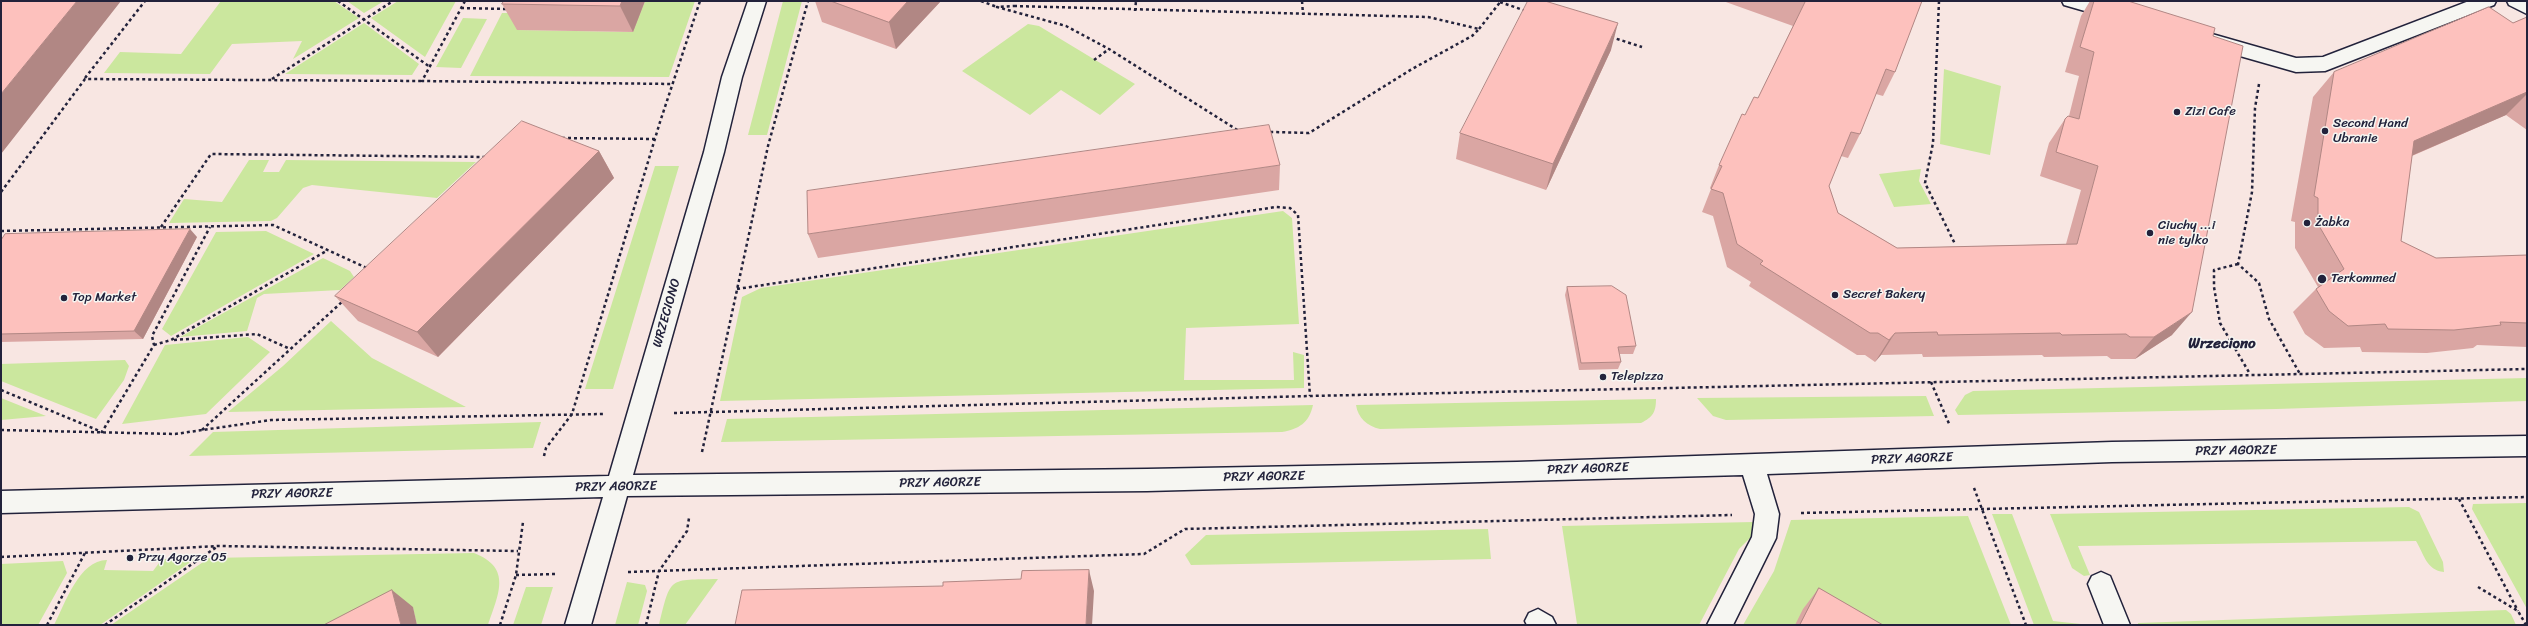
<!DOCTYPE html>
<html>
<head>
<meta charset="utf-8">
<style>
  body { margin:0 }
  #map { position:relative; width:2528px; height:626px; overflow:hidden; background:#f8e6e2; font-family:Sriracha,sans-serif }
  canvas { display:block }
  .frame { position:absolute; inset:0; border:2px solid #22223b; pointer-events:none }
</style>
</head>
<body>
<div id="map">
<canvas width="2528" height="626"></canvas>
<div class="frame"></div>
</div>
<script>
const ctx = document.querySelector('canvas').getContext('2d');
ctx.lineJoin = 'round';
function fillPath(path, color) {
  ctx.fillStyle = color;
  ctx.fill(path, 'evenodd');
}
function trace(path, color, width, dash) {
  ctx.strokeStyle = color;
  ctx.lineWidth = width;
  ctx.lineCap = dash ? 'butt' : 'round';
  ctx.setLineDash(dash || []);
  ctx.stroke(path);
}
function label(font, color, halo, rows, align = 'center') {
  ctx.font = font + ' Sriracha,sans-serif';
  ctx.lineWidth = 3;
  ctx.setLineDash([]);
  ctx.textBaseline = 'middle';
  ctx.strokeStyle = halo;
  ctx.fillStyle = color;
  for (const [text, x, y, turn = 0] of rows) {
    ctx.save();
    ctx.translate(x, y);
    ctx.rotate((+turn || 0) * Math.PI / 180);
    ctx.textAlign = isNaN(turn) ? turn : align;
    if (halo) ctx.strokeText(text, 0, 0);
    ctx.fillText(text, 0, 0);
    ctx.restore();
  }
}
const green = new Path2D(`
  M221,1H334L359,18L293,59L302,41L232,44L210,74L104,73L120,52L181,54Z
  M347,1H384L364,13Z
  M398,1H456L425,57L371,18Z
  M645,1H695L669,77L470,76L502,13H525L518,30L632,32Z
  M783,1H802L767,135H748Z
  M463,18L487,19L461,68L436,67Z
  M364,23L419,64L412,75L285,74Z
  M1028,24L1039,26L1135,84L1100,115L1061,90L1030,115L962,71Z
  M1944,69L2001,86L1990,155L1940,144Z
  M249,160H269L263,172H279L286,160L476,162L437,198L312,185L303,188L277,218L271,221L169,223L184,199L222,202Z
  M655,166H679L613,389H585Z
  M1921,169L1919,181L1931,204L1894,207L1879,174Z
  M1283,211L1292,218L1299,324L1186,328L1184,380H1294L1293,352L1304,355V388L720,401L742,297L761,288Z
  M266,231L314,254L171,336L162,329L216,232Z
  M323,258L350,271L354,277L340,290L264,294L257,298L247,331L180,337Z
  M331,321L372,358L466,407L228,412L283,366Z
  M248,337L270,352L206,414L122,424L165,345Z
  M125,360L129,366L124,380L96,419L1,381V364Z
  M2527,378V401L2276,409L1958,415L1955,410L1965,395L1973,391Z
  M1926,396L1934,416L1726,420L1713,416L1697,398Z
  M1,398L46,416L1,420Z
  M1656,399C1656,412 1653,417 1641,423L1380,429C1367,426 1358,418 1356,405Z
  M1313,405C1309,423 1299,429 1282,432L721,442L727,419Z
  M541,422L533,448L189,456L213,432Z
  M2527,503V609L2472,509L2473,504Z
  M2409,507L2419,512L2443,562L2444,572C2426,570 2424,554 2416,541L2078,546L2090,575L2084,576L2072,568L2050,514Z
  M1992,514H2012L2053,621L2090,625H2034Z
  M1968,516L2011,625H1743L1774,571L1791,520Z
  M1754,522L1755,533L1739,549L1699,625L1577,624L1562,526Z
  M1488,529L1491,559L1191,565L1185,555L1206,535Z
  M474,553C513,568 498,595 488,625H417L413,608L379,625H111L209,558Z
  M162,559H195L100,625H54C65,604 79,560 107,560L104,570L153,571Z
  M63,561L67,573L38,625H1V564Z
  M718,579L685,625H659C671,576 668,580 718,579Z
  M627,582L645,585L647,591L638,625H615Z
  M526,587H553L541,625H513Z
  M2506,610L2511,614L2516,625H2138V623Z`);
const path = new Path2D(`
  M338,1L430,67
  M465,1L422,81L672,84
  M981,1L997,7
  M1302,1L1303,14
  M1939,1L1933,143L1925,183L1955,244
  M1500,2L1526,11
  M1014,6L1428,17L1479,29L1472,36L1412,69L1309,133L1239,131L1109,49L1066,26L997,7Z
  M461,8L508,9
  M1135,11L1136,1
  M1479,29L1501,1
  M1611,37L1642,47
  M1094,60L1109,49
  M85,78L145,1
  M272,79L393,1
  M2259,84L2255,108L2252,192L2238,264L2259,283L2269,319L2300,374
  M562,138L655,139
  M1,192L85,79L422,81
  M161,227L211,154L486,157
  M1,231L273,225L367,268
  M2238,264L2214,270V287L2220,323L2250,374
  M737,289L1276,207L1290,208L1298,215L1310,396
  M174,340L257,334L290,349
  M154,345L171,340L328,250
  M1931,382L1950,426
  M1,390L102,432L154,345L152,336L210,227
  M674,413L1310,396L2527,369
  M1,430L175,434L271,420L603,414
  M202,430L343,301
  M702,452L768,146L808,1
  M544,456L546,448L572,414L660,122L700,1
  M1974,488L2026,625
  M2459,499L2518,611
  M1801,513L2527,497
  M1,557L219,546L518,551
  M628,572L1144,554L1185,529L1732,515
  M516,575L557,574
  M2478,587L2518,611L2526,625
  M47,625L86,551
  M105,625L218,546
  M500,625L516,575L523,522
  M646,625L659,571L687,531L689,518`);
const minor = new Path2D(`
  M748,1H766L742,77L724,152L633,475L1147,469L1517,462L2112,442L2527,436V456L2112,462L1767,474L1779,514L1776,538L1733,625H1707L1752,537L1755,514L1743,475L1147,491L627,496L591,625H565L603,497L1,513V491L609,476L704,152L722,77Z
  M2062,1H2093L2123,10L2125,14L2123,18L2116,20L2064,5Z
  M2469,1H2496L2494,5L2325,71L2296,72L2205,46L2203,41L2205,36L2212,34L2296,58L2323,57Z
  M2507,1H2527V14L2509,5Z
  M2101,572L2110,576L2130,625H2104L2088,584L2092,576Z
  M1538,609L1552,617L1556,625H1527L1525,621L1529,613Z`);
const wall = new Path2D(`
  M504,1H645L633,32L517,30L502,4Z
  M815,1H941L896,49L822,22Z
  M1723,1H1922L1895,72L1883,96L1876,94L1860,134L1848,158L1841,156L1829,186L1838,213L1897,248L2066,244L2081,190L2040,176L2049,143L2065,119L2069,116L2079,76L2065,72L2081,16L2090,1H2128L2213,36L2172,335L2135,359H2111L2107,356L2044,357L2042,355L1923,357L1922,354L1881,355L1875,362L1865,355H1857L1749,286L1751,282L1727,267L1713,216L1702,212L1711,189L1710,188L1719,165L1745,115L1758,98L1793,26Z
  M2527,17V130L2506,115L2412,156L2401,241L2436,258L2527,255V347L2477,345L2473,348L2427,353L2362,352L2360,347L2324,348L2305,334L2293,312L2318,287L2295,248V222L2291,221L2313,97L2334,72L2513,23Z
  M1611,50L1546,190L1456,159L1460,133Z
  M599,151L614,178L438,357L358,321L335,296Z
  M1280,165L1279,190L818,258L808,234Z
  M197,237L143,339L1,342V240Z
  M1567,287L1636,346L1633,354H1619L1621,362L1618,369L1579,370L1565,295Z
  M1819,588L1883,625H1795L1803,609Z`);
const shadedWall = new Path2D(`
  M77,1H121L1,154V94Z
  M622,1H645L633,32L620,6Z
  M908,1H941L896,49L889,22Z
  M1618,23L1611,50L1546,190L1553,164Z
  M2527,92V94L2506,115L2390,165L2414,141Z
  M599,151L614,178L438,357L417,332Z
  M190,229L197,237L143,339L134,331Z
  M2192,312L2172,335L2135,359L2154,337Z
  M1895,333L1881,355L1875,362L1889,340Z
  M1089,570L1094,591L1092,625H1086Z
  M392,590L413,607L417,625H401Z`);
const building = new Path2D(`
  M1,1H77L1,94Z
  M504,1H622L620,6L502,4Z
  M831,1H908L889,22Z
  M1528,1H1545L1618,23L1553,164L1460,133Z
  M1802,1H1922L1895,72L1886,69L1860,134L1851,132L1829,186L1838,213L1897,248L2077,244L2098,166L2056,152L2065,119L2068,116L2079,119L2094,52L2080,47L2094,1H2128L2215,28L2213,36L2243,46L2192,312L2154,337H2130L2126,334L2062,335L2060,333L1938,335L1937,332L1895,333L1889,340L1878,333H1870L1760,264L1763,261L1737,244L1723,193L1711,189L1722,166L1719,165L1742,114L1745,115L1754,97L1758,98L1805,2Z
  M2489,7L2513,23L2527,17V92L2414,141L2401,241L2436,258L2527,255V323L2500,322L2501,325L2454,330L2388,329L2385,324L2348,326L2329,311L2316,289L2344,269L2318,224V198L2314,196L2334,72Z
  M522,121L599,151L417,332L335,296Z
  M1269,125L1280,165L808,234L807,191Z
  M190,229L134,331L1,334V240L5,234Z
  M1612,286L1626,295L1636,346L1618,347L1621,362L1581,363L1567,287Z
  M1089,570L1086,625H735L742,590L943,586V582L1021,579L1022,571Z
  M1819,588L1883,625H1800Z
  M392,590L401,625H324Z`);
const markers = [
  [2177,112,4,"#22223b"],
  [2325,131,4,"#22223b"],
  [2307,223,4,"#22223b"],
  [2150,233,4,"#22223b"],
  [2322,279,5,"#22223b"],
  [1835,295,4,"#22223b"],
  [64,298,4,"#22223b"],
  [1603,377,4,"#22223b"],
  [130,558,4,"#22223b"]
];
const poiNames = [
  ["Zizi Cafe",2185,112],
  ["Second Hand",2333,124],
  ["Ubranie",2333,139],
  ["Żabka",2315,223],
  ["Ciuchy ...i",2158,226],
  ["nie tylko",2158,241],
  ["Terkommed",2331,279],
  ["Secret Bakery",1843,295],
  ["Top Market",72,298],
  ["Telepizza",1611,377],
  ["Przy Agorze 05",138,558]
];
const streetNames = [
  ["WRZECIONO",667,313,-74],
  ["PRZY AGORZE",2236,451,-1],
  ["PRZY AGORZE",1912,459,-2],
  ["PRZY AGORZE",1588,469,-2],
  ["PRZY AGORZE",1264,477,-1],
  ["PRZY AGORZE",940,483,-1],
  ["PRZY AGORZE",616,487,-1],
  ["PRZY AGORZE",292,494,-1]
];
const quarterNames = [
  ["Wrzeciono",2222,344]
];
fillPath(green, '#cbe79e');
trace(minor, '#22223b', 3);
trace(path, '#22223b', 2.5, [3, 3]);
fillPath(minor, '#f6f6f2');
fillPath(wall, '#daa6a3');
fillPath(shadedWall, '#b18784');
fillPath(building, '#fdc1bd');
trace(building, '#b18784', 1);
for (const [x, y, r, color] of markers) {
  const dot = new Path2D();
  dot.arc(x, y, r, 0, 2 * Math.PI);
  ctx.fillStyle = color;
  ctx.fill(dot);
  trace(dot, '#f6f6f2', 1.5);
}
label('13px', '#22223b', '#f6f6f2', poiNames, 'left');
label('13px', '#22223b', '#f6f6f2', streetNames);
label('bold 15px', '#22223b', '#f6f6f2', quarterNames);
</script>
</body>
</html>
